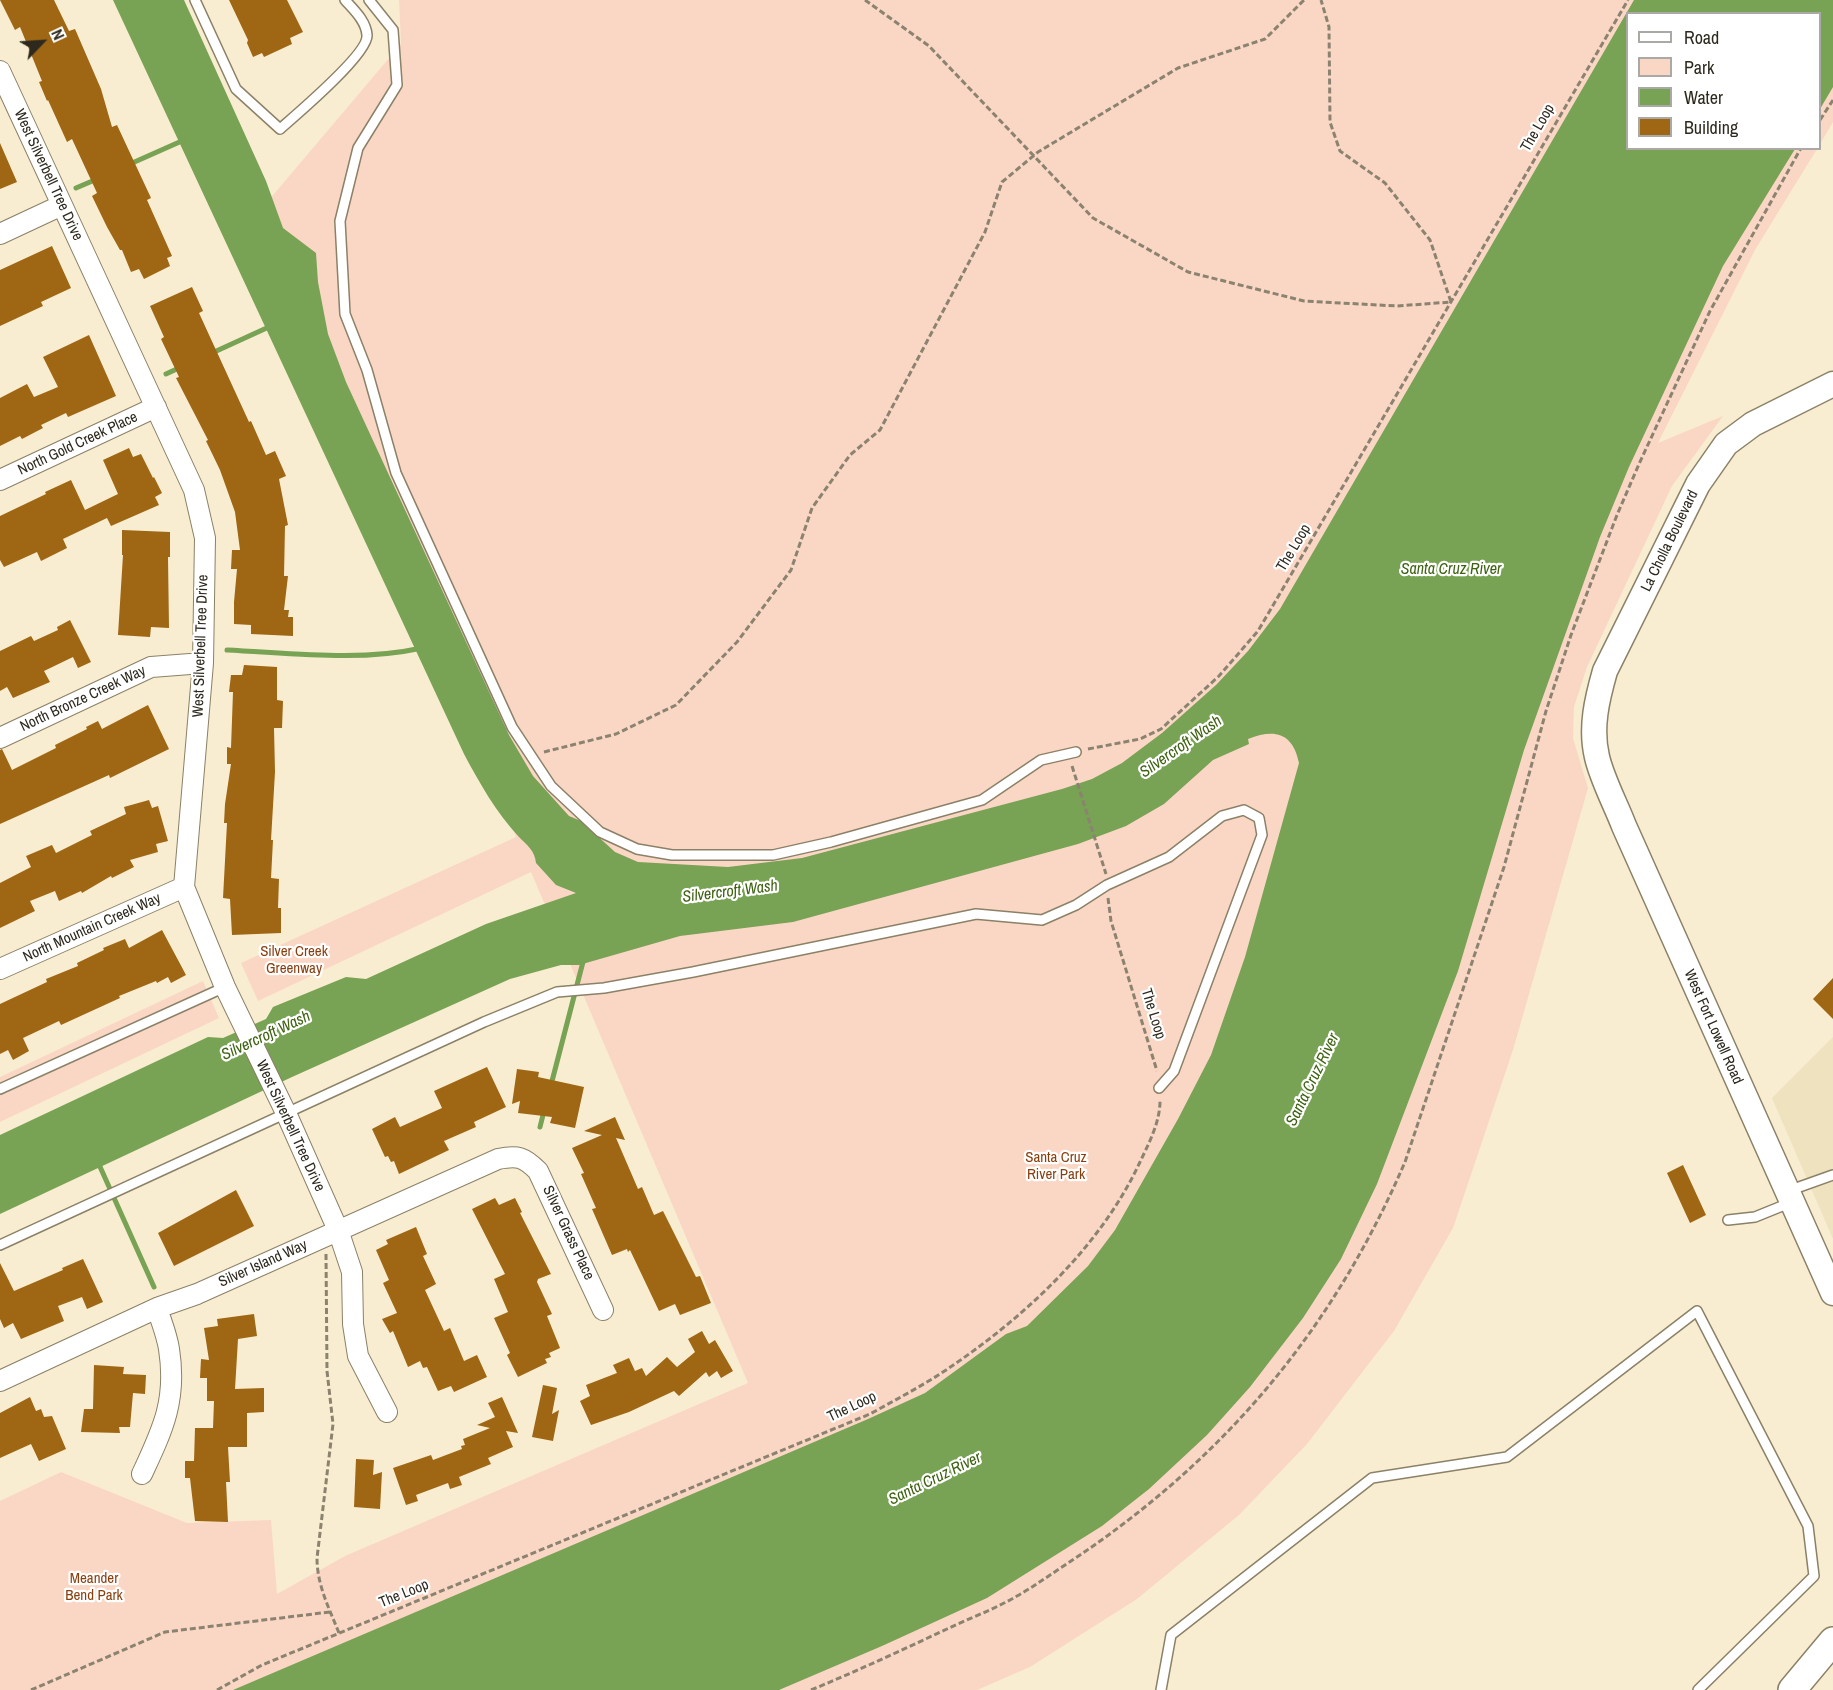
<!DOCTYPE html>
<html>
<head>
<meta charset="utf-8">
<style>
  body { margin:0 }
  #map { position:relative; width:1833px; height:1690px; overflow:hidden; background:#f8edd0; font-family:"Archivo Narrow",sans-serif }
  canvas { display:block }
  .legend { position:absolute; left:1626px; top:12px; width:195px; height:138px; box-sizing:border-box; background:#fff; border:2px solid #aba9a5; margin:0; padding:8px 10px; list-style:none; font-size:18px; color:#2d291e }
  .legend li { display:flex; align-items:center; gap:12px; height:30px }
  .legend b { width:30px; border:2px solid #aba9a5 }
  .north { position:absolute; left:12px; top:12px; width:60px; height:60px; -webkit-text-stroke:4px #fff; paint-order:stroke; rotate:65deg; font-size:16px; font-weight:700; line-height:24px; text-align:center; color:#2d291e }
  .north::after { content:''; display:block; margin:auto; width:21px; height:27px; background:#2d291e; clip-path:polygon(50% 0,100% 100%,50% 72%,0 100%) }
</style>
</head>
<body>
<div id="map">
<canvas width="1833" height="1690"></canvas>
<ul class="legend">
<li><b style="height:8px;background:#fff"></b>Road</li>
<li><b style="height:16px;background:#fad7c5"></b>Park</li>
<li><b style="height:16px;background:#78a254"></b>Water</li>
<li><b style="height:16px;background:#9f6614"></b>Building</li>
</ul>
<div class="north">N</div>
</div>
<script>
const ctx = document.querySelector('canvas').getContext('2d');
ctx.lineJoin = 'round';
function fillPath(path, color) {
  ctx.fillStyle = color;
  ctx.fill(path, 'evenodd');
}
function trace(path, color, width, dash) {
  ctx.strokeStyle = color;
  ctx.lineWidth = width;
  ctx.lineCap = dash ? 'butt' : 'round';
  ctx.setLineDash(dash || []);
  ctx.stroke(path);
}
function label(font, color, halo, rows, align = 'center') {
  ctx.font = font + ' "Archivo Narrow",sans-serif';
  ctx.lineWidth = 4.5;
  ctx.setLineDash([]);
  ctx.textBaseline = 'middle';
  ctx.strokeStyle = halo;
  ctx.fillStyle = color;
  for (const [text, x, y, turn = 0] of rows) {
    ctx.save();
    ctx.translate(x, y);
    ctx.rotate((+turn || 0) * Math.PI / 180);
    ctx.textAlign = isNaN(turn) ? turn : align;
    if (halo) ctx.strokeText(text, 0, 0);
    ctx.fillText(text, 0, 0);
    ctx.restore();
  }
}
const built = new Path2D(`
  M1833,1037V1239L1772,1098Z`);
const green = new Path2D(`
  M399,0H1833V122L1820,144V14H1628V148L1817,149L1755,250L1658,443L1723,416L1672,486L1587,667L1574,707L1573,738L1588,788L1513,1050L1453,1228L1394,1331L1307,1444L1239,1515L1137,1599L1030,1667L977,1690H0V1501L61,1472L187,1523L271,1520L277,1594L345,1556L748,1383L531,872L258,1001L241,963L516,837L246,227L401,44Z
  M203,981L219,1018L0,1122V1077Z`);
const water = new Path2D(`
  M113,0H184L266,181L283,228L316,253L318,282L328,334L346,382L509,735L533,776L569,816L581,821L615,852L638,862L728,867L802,858L1062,789L1092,779L1122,763L1162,733L1216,685L1248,651L1280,609L1634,0H1833V87L1820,109V14H1628V148L1795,149L1723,266L1629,467L1600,537L1524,750L1458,971L1377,1184L1341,1259L1303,1318L1250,1387L1207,1435L1149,1489L1102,1526L987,1598L882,1646L779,1690H233L868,1419L925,1393L1006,1334L1027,1326L1088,1266L1115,1230L1178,1119L1211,1055L1245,957L1299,763C1293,733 1275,728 1248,739L1249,744L1213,760L1164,804L1126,826L1078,844L793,922L680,936L579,965H561L510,979L292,1077L0,1214V1135L208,1037L223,1038L266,1019L273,1007L346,977L366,979L486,924L576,893L556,885L536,863C535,851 527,845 519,837C496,812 480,784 464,754Z`);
const stream = new Path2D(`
  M130,164L184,140
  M76,188L97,179
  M212,353L271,326
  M166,374L181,367
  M227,650C291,653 359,662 422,648
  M551,1085L584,958
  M540,1127L544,1111
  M97,1160L154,1287`);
const building = new Path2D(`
  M0,0H54L69,31L75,29L101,89L112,127L117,125L151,198L147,200L172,256L167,258L170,266L144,279L139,269L131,272L122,250H120L107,227L92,196L97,193L72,139L67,142L48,100L47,101L39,82L42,81L20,27L15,30Z
  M229,0H287L303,32L290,38L292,44L264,57L262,53L253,57L247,43L248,40Z
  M0,143L17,182L0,189Z
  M52,246L71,288L41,302L43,306L0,326V270Z
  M192,287L203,311L199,313L249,422L251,421L266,455L275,451L286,476L279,479L288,525L285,526L284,576H288L284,610H289L288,617H293V636L251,634V625L234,624V602L237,569H231L232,550H240L235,512L220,470L206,441L208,440L176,378L179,377L161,339L164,337L150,306Z
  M89,335L116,396L68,417L66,413L41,425L43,428L22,439L20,436L0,446V398L27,384L34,397L58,387L43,357Z
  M129,448L133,457L141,454L153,478L154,477L162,493L155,497L159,505L111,526L107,518L63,539L67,548L41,561L37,552L4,567L0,560V516L46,494L45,492L71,480L85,510L118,494L103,460Z
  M122,530L170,532V557H168L169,628L151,627L150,637L118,635L123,555H122Z
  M70,620L91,662L78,668L73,657L44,671L50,682L13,698L7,687L0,691V651L31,636L34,641L58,630L57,627Z
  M244,665L277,667V700L283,701L282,728H274L275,772L271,840H273L271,878L279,879L278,908H281V933L232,935L230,899L223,898L227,823H224L225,804L231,764H227V747L231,748L233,692H229L231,675H242Z
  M148,705L169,749L110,778L109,775L0,824V750L2,749L12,770L56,748L55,745L87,729L86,727L98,721L102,729Z
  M149,800L152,808L158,806L168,841L156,844L158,852L130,860L134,867L112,878L111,876L82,893L81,891L59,901L55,891L30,901L35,911L0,928V883L31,867L26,856L52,845L56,853L92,835L90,831L126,814L124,807Z
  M162,930L186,975L171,983L168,977L157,983L156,981L119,996L120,998L61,1025L59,1021L23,1038L29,1051L13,1060L8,1050L0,1054V1004L47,982L46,979L78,966L77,963L104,950L103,948L125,939L129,948Z
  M1833,978V1019L1813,999Z
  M487,1067L506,1107L474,1122L476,1127L444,1141L449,1150L399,1174L394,1161L391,1162L388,1156L385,1157L372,1129L395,1117L400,1127L442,1108L434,1091Z
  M517,1069L539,1072L538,1077L584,1087L575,1128L550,1123L552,1117L518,1113L520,1101L512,1104Z
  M615,1117L625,1140L616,1138L638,1189L642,1187L654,1215L663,1211L696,1277L700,1276L711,1303L680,1315L675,1304L659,1311L630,1250L628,1252L627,1249L612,1255L592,1209L596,1208L581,1174L584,1173L572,1148L602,1135L584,1131Z
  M1683,1165L1706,1215L1690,1223L1667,1173Z
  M236,1190L254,1226L174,1266L158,1233Z
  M495,1198L499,1205L515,1198L522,1212L520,1213L551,1274L538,1279L537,1282L552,1314L547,1316L560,1348L549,1353L551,1357L545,1359L547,1363L518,1377L507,1355L510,1353L494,1318L508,1312L494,1279L505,1274L472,1209Z
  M416,1227L427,1254L423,1256L436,1284L425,1290L444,1331L450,1328L464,1361L477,1355L487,1377L454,1392L451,1386L438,1391L427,1367L423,1368L420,1361L408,1367L393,1331L390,1333L382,1319L397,1313L383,1283L389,1280L376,1250L388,1244L386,1240Z
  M83,1259L103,1302L87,1309L82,1297L58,1306L64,1321L21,1339L13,1323L4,1328L0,1319V1263L14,1291L63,1270L62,1268Z
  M254,1314L257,1336L238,1339L235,1389L264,1388V1412L247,1413V1447H228L230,1482H226L228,1522L195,1521L190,1478H185V1461H194L195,1428H213L214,1401H207V1378H200L201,1359L209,1360L204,1328L218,1326L217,1319Z
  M702,1331L709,1344L715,1340L733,1371L721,1378L717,1371L709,1377L706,1372L679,1396L674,1391L629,1412L591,1425L580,1401L590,1396L586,1385L617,1373L613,1365L629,1358L635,1371L642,1368L646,1376L667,1357L677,1367L695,1352L688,1339Z
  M94,1365L124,1367L123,1374L146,1375L145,1394L133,1393L130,1427H119L120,1433L81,1432L84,1409H93Z
  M543,1385L557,1388L552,1414L559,1410L553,1441L532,1437Z
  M30,1397L36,1411L41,1409L44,1417L52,1416L66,1449L39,1461L31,1444L0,1458V1413Z
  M502,1397L518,1433L506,1431L513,1447L488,1458L491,1464L459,1477L462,1485L450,1489L448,1483L416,1495L418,1501L406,1505L393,1468L431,1455L433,1460L462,1449L461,1446L465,1445L463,1439L490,1428L477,1425L495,1417L488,1403Z
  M356,1459L374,1460L373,1475L382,1472L380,1509L354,1507Z`);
const path = new Path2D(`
  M865,0L929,46L1093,218L1188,272L1304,301L1397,306L1451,302L1430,240L1385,183L1340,151L1330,122L1329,27L1321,0
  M1820,120L1833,100
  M1088,749L1140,739L1161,729L1219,676L1258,631L1628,0
  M544,752L616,734L676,705L737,642L791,570L812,508L850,455L880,430L985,232L1002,182L1038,152L1178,68L1265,39L1304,0
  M1072,766L1106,874
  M1108,898L1111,921L1157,1071
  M326,1254L327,1371L333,1424L317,1558C317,1585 329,1608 339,1633
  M31,1690L165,1632L330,1612
  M217,1690L262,1665L870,1414C897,1399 924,1385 949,1368C1026,1316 1101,1246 1140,1162C1149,1143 1160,1122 1160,1101
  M811,1690C857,1671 902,1650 947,1629C970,1618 995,1609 1017,1596C1033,1587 1047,1577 1062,1567C1220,1464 1331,1334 1405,1162L1504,867L1546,711L1571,635L1617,515L1639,464L1710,311L1801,148`);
const service = new Path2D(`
  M195,0L236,89L280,129C296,115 369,53 367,35C366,21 354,10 345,0
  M369,0L393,30L397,85L358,148L340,221L345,314L367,370L396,473L512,727L551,786L600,832L637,849L672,855H773L831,842L982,800L1041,760L1076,752
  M0,1089L225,987
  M1788,1191L1833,1175
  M1728,1220L1755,1217L1792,1202
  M0,1245L484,1022L557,992L604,988L693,972L976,914L1042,920L1076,905L1107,885L1169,857L1222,816L1244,810L1259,818L1262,835L1174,1071L1159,1088
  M1161,1690L1171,1635L1372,1478L1507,1457L1697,1311L1808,1526L1814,1576L1698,1690`);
const minor = new Path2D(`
  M0,71L194,490L205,538L203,663L184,887L225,987L286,1113L338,1230L352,1272L353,1324L358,1356L387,1412
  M0,234L62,205
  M0,480L156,407
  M0,738L151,667L203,663
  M0,969L184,887
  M0,1381L157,1308L197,1294L498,1159C518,1155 524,1157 538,1171L603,1310
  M142,1474C163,1429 177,1400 169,1349C167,1335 161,1321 157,1308`);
const tertiary = new Path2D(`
  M1833,384L1753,424L1726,444L1698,484L1605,671C1597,699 1590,728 1597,757C1602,779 1616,805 1624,826L1833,1293`);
const secondary = new Path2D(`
  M1792,1690L1833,1641`);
const streetNames = [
  ["The Loop",1538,128,-60],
  ["West Silverbell Tree Drive",48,175,65],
  ["North Gold Creek Place",78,444,-25],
  ["La Cholla Boulevard",1670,541,-64],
  ["The Loop",1294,548,-59],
  ["West Silverbell Tree Drive",201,646,-88],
  ["North Bronze Creek Way",83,699,-25],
  ["North Mountain Creek Way",92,928,-24],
  ["The Loop",1153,1014,73],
  ["West Fort Lowell Road",1713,1027,66],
  ["West Silverbell Tree Drive",290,1126,65],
  ["Silver Grass Place",568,1233,65],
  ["Silver Island Way",263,1264,-24],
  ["The Loop",852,1407,-25],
  ["The Loop",404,1594,-22]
];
const parkNames = [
  ["Silver Creek",294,952],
  ["Greenway",294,969],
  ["Santa Cruz",1056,1158],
  ["River Park",1056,1175],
  ["Meander",94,1579],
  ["Bend Park",94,1596]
];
const waterNames = [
  ["Santa Cruz River",1451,570],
  ["Silvercroft Wash",1181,747,-35],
  ["Silvercroft Wash",730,892,-7],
  ["Silvercroft Wash",266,1036,-25],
  ["Santa Cruz River",1313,1080,-64],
  ["Santa Cruz River",935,1479,-26]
];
fillPath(built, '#efe2bf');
fillPath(green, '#fad7c5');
fillPath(water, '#78a254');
trace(stream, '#78a254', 5);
fillPath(building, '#9f6614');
trace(service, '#8b8167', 12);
trace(minor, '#8b8167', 22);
trace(tertiary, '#8b8167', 27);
trace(secondary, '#8b8167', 30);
trace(path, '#8b8370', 3, [6, 3]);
trace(service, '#fff', 9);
trace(minor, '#fff', 20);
trace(tertiary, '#fff', 24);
trace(secondary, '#fff', 27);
label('15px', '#2d291e', '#fff', streetNames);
label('15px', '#893e0e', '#fff', parkNames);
label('italic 16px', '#3d6210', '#fff', waterNames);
</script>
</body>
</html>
